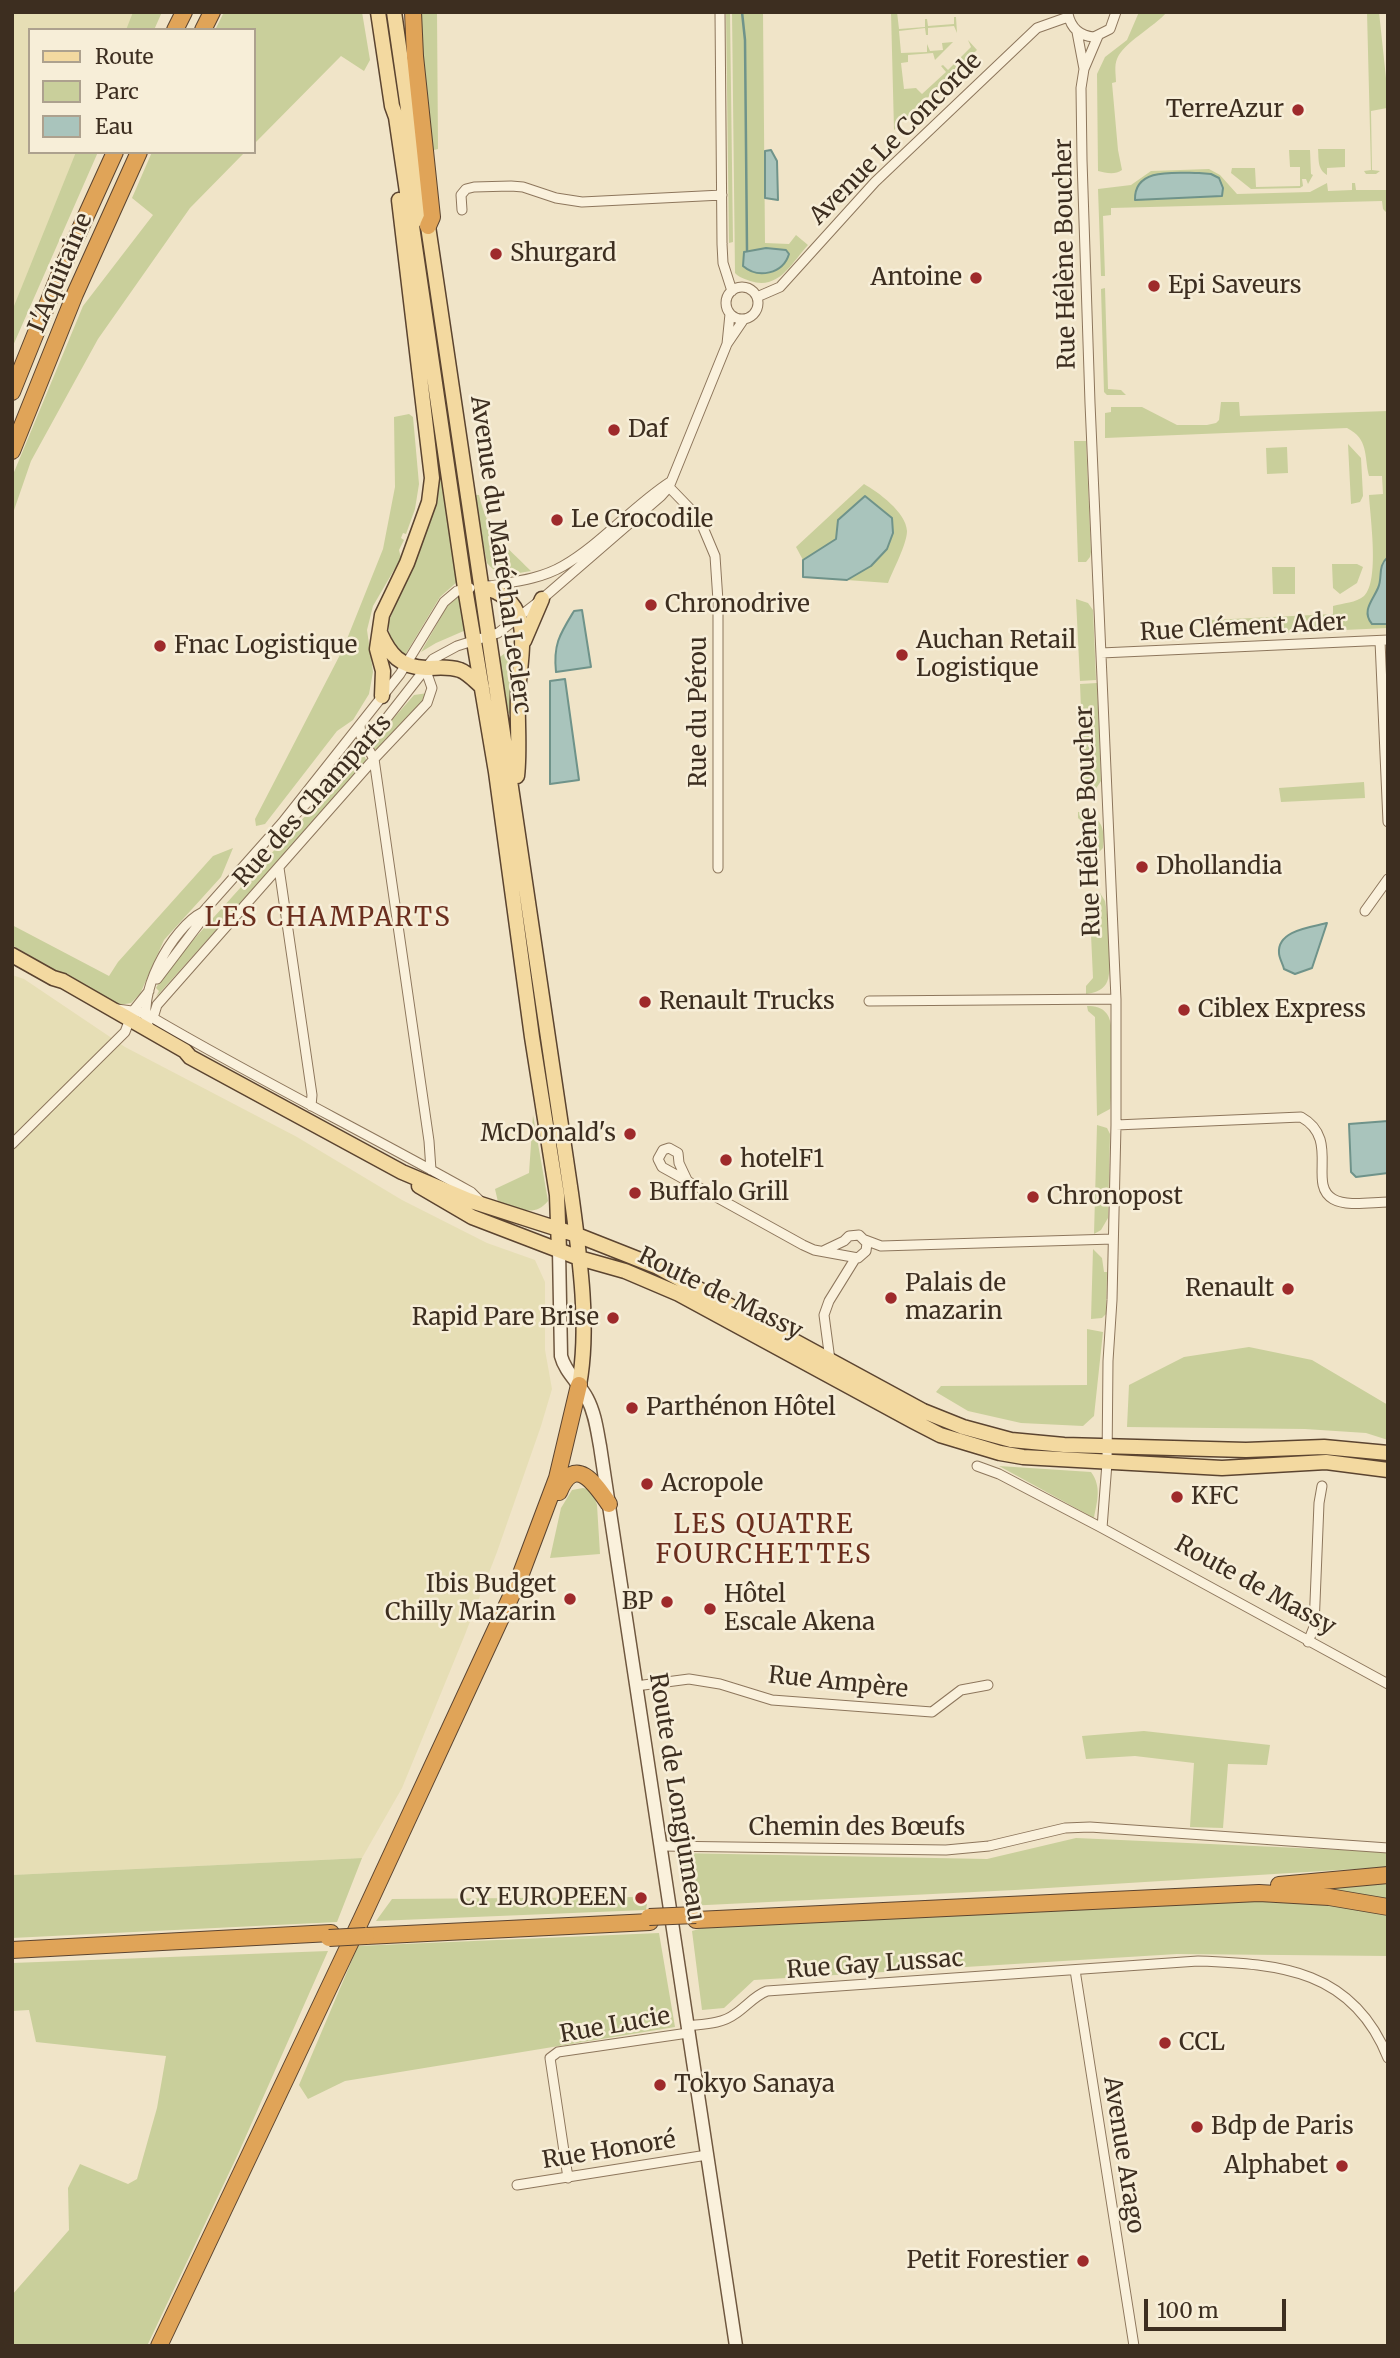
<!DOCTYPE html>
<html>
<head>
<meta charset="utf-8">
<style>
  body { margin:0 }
  #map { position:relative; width:1400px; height:2358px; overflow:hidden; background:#f0e4c8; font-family:Merriweather,serif }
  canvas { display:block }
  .frame { position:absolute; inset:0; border:14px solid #3d2e20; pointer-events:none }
  .legend { position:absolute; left:28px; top:28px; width:228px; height:126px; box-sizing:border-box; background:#f7eed8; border:2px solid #ada18e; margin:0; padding:9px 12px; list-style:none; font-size:21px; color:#3d2e20 }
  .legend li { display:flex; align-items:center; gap:14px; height:35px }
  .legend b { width:35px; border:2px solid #ada18e }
  .scale { position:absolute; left:1144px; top:2299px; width:142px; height:32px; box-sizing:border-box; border:4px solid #3d2e20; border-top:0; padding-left:9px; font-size:21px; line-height:24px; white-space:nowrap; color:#3d2e20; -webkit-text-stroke:5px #f7eed8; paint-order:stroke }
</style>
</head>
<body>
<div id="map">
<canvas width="1400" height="2358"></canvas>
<div class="frame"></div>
<ul class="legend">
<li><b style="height:9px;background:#f3d9a0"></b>Route</li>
<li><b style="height:19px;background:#c9cf9b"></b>Parc</li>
<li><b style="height:19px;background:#a9c4bc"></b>Eau</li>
</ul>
<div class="scale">100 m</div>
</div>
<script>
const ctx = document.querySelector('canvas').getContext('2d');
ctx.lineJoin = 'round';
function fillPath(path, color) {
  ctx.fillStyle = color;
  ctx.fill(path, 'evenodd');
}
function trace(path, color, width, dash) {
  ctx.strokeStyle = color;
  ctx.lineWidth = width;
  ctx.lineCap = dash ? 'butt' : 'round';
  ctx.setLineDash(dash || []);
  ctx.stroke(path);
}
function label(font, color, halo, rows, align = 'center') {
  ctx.font = font + ' Merriweather,serif';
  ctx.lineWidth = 5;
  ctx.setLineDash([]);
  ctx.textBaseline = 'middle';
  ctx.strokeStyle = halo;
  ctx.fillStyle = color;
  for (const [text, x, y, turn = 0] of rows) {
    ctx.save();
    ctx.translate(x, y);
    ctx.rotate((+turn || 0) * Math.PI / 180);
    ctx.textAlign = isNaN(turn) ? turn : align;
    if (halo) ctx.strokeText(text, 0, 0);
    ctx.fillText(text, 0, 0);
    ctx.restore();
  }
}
const farmland = new Path2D(`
  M12,12H133L127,30H30V152H85L12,348Z
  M12,975L24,979L125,1047L297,1137L402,1200L487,1243L535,1260L545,1282V1350L552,1389L541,1426L497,1552L464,1637L402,1788L362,1858L12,1875Z`);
const green = new Path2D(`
  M133,12H162L154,30H126Z
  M224,12H362L370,60L364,71L341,56L254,144V30H215Z
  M420,12H437L438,149L430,151L422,73Z
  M726,12H730L733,242L729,243Z
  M732,12H763L765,243L789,244L796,235L808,245C790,265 779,290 750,281C743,278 740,278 735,273Z
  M891,12H897L899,29L925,27V19H927L928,26L954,24V17H956L957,33L954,26L928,28V35H926L925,28L899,31L901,53L927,52V44L930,51L943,50L942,43L953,42L935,60L933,53L908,55V62L901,63L904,89L916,88L922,94L946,72L941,66L943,65L948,70L971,47L968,40L977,50L894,130Z
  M1139,12H1167C1154,27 1123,43 1117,59C1114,66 1116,75 1116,82L1112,83L1118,150L1122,170C1115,175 1106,173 1098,171L1097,74L1105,57L1127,40Z
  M1367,12H1379L1388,97V160L1387,108L1371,111L1372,170L1380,171L1376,174H1366L1364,171L1371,170Z
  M1318,149H1345V167L1327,168V175C1317,169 1319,159 1318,149Z
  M1289,150H1310L1311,174L1313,175L1308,184L1306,179H1302L1303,186L1300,188L1251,189L1231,173L1232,168H1255L1256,187L1300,186V167H1290Z
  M76,152H98L12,348V311Z
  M152,152H245L190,208L98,339L31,461L12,516V477L83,306L153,215L132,198Z
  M1209,169L1220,175L1237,194L1310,192L1327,183L1328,191L1352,190V183H1355L1356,190H1388V214L1383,209L1382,201L1111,208V215L1103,216L1105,276H1101L1098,189L1131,185L1151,171Z
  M1105,288L1108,389L1121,390L1126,395H1107L1104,392L1101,289Z
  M1221,402H1239L1240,416L1388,411V628L1212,636L1211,620L1333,614V606C1343,603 1356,603 1364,596C1380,581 1370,517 1369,495L1383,494L1382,476H1369C1364,456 1369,439 1347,428L1105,438V413L1111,412V407H1142L1177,425H1207L1216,423L1219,420Z
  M409,414L413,417L419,484L415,509L406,534L403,533L401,538L404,540L399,550L401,558L373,606L367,630L373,672L369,694L353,720L337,731L265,824L256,826L255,819L343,649L383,549L395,487L394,417Z
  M1074,441H1086L1091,552L1090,557L1086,562H1078Z
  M1348,444L1361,458L1363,496L1360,502L1351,504Z
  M1287,447L1288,473L1267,474L1266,448Z
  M437,466H442L457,582L440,597L405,655C392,648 388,636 389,621L430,523L435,505Z
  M864,484C878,492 906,512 907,531C907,544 893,570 888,583L847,580L871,566L836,539L803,560L796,547Z
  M474,495H479C488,534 504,544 531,571C513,574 500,579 487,563Z
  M1332,564H1357L1363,567L1357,583L1340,594L1333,588Z
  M1272,567H1295V594H1273Z
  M460,594L466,630L436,643L421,652L450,601Z
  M1076,599L1088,603L1093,610L1096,680L1080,681Z
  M515,646L511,713L510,714L506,711L497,659Z
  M1097,683L1101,781L1095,790L1078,796V790L1084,782L1080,684Z
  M428,693L427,699L378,750L374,749L372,743L414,695Z
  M363,752L367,762L156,997L159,991L156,988L167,969Z
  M1364,782L1365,798L1281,802L1279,788Z
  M1078,812C1100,813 1106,828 1103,848L1097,854L1088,857L1086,825L1078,818Z
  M233,848L221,877L164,940L140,994L131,1003L119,1005L104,1000L12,945V925L109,976L118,962L213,856Z
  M1089,891L1100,893L1105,901C1108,915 1114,974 1106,984C1101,991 1094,993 1086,994V986L1093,978Z
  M1087,1006C1095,1006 1102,1007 1107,1014C1117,1027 1112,1091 1110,1109L1097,1116L1095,1017L1088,1011Z
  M533,1115L548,1201C533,1219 518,1207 498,1202L495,1189L529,1173Z
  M1097,1125L1107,1128L1110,1134L1108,1218L1101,1230L1094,1234Z
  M1093,1249L1102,1258L1104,1272H1107L1106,1314L1102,1318L1091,1319Z
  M1087,1329L1103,1332L1094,1416L1083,1426L1021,1423L968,1411L936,1392L941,1386L1087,1385Z
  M1249,1347L1312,1360L1388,1405V1440L1366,1433L1305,1429L1127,1427L1129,1385L1184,1357Z
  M999,1466L1091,1472C1102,1487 1097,1501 1094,1518Z
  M583,1488L592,1490L597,1505L600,1554L550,1558L561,1508L572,1490Z
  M1144,1731L1270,1745L1267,1765L1228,1764L1223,1828L1190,1827L1194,1763L1135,1756L1086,1759L1082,1736Z
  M1076,1838L1388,1852V1867L1015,1890L686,1906L676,1853L987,1859Z
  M362,1858L337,1922L12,1938V1875Z
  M1388,1879V1901L1311,1888Z
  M648,1897L646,1910L376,1921L392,1899Z
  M1210,1901C1270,1902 1329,1901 1388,1916V1956L1177,1954L754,1980L724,2008L702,2010L692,1931L706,1927Z
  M659,1933L675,2027L345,2081L308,2099L299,2085L358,1946Z
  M328,1951L238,2154L147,2346H12V2295L69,2230L68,2188L80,2164L128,2184L137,2179L157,2108L166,2056L36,2042L29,2010L12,2011V1963Z`);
const water = new Path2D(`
  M771,150L777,161L778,200L765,198V151Z
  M1199,173L1211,174L1219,178L1223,188L1222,196L1135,200C1134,167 1176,173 1199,173Z
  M766,248L786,250L789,254C783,274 758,279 743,266L744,252Z
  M865,496L892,518L893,533L887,549L871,566L847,580L803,577V560L836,539L838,520Z
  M1388,557V624H1372C1361,611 1373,600 1378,588C1383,577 1377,566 1388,557Z
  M582,610L591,667L556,672C553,644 560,634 574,611Z
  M565,679L579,780L550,784V681Z
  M1327,923L1312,968L1295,974L1284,969C1283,964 1279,958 1279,953C1277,930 1312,927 1327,923Z
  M1388,1121V1173L1356,1177L1351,1172L1349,1124Z`);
const stream = new Path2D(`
  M742,12L745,40L747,250`);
const street = new Path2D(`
  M720,12L722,244L723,263L732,291
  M1068,14C1071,28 1079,36 1094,37L1110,29L1116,12
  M1077,32L1084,69L1081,88L1082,160L1090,403L1116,999V1125L1112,1300L1108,1361L1107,1463L1102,1528
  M1084,69L1098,36
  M462,210L461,195L466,189L474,187L511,186L523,187L556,198L582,202L722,195
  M726 303a16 16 0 1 1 32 0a16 16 0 1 1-32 0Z
  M757,297L780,287L875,182L1037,28L1068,17
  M727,344L730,314
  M669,487L699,518L715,556L718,601V868
  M484,587C510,582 539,580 563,566C600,545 633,506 670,482
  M1380,641L1388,822
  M1101,653L1388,640
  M360,725L361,736L374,759L429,1141L431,1170
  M284,822L296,814L379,728L433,659L457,646L498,633L542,599L661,496L669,487L727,344L744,319
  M279,868L312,1095L311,1106
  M1365,911L1388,879
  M157,979L201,921L203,912
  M869,1001L1116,999
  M117,1009L139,1012L153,1018C257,1079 366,1133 471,1192L480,1201
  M153,1018L157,1005L374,759L427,703L432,688L425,668
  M150,1030C133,998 172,927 203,912L282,823L400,674L444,602L457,591L470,588
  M1116,1125L1301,1117C1341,1139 1307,1184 1333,1199C1347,1207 1372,1202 1388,1202
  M12,1144L125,1032L133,1011L149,991
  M687,1180L679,1163L678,1153L669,1148L663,1150L658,1159L662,1167L803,1245L814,1250L858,1258L866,1251L867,1243L859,1235L849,1236L844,1241L823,1251
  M865,1240L881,1246L1113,1239
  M830,1360L824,1315L829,1301L855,1259
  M977,1466L999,1474L1102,1528L1388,1684
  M1308,1642L1314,1627L1319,1503L1322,1486
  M636,1686L689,1679L720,1684L772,1700L932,1712L961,1690L988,1685
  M660,1846L946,1850L989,1846L1065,1828L1090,1827L1388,1848
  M1075,1970L1134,2346
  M687,2026C703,2024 722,2024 735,2014C747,2006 754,1996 767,1991L1198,1961C1281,1964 1353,1970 1388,2058
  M568,2178L550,2058L558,2052L688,2033
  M517,2185L707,2155`);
const secondary = new Path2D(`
  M559,1250L561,1356C565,1372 579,1383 587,1398C595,1413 597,1430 600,1446L736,2346`);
const primary = new Path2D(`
  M378,12L392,106L396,117L465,588L496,772L532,1037L557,1195L559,1250
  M394,12L424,220L428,226L571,1193C579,1252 590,1326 579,1385
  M481,587C539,599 519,655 518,696C517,722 520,750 517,776
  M380,633C390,655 400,667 426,668C439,668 447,666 460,670C468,673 475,681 482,687
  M524,641L542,599
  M382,696L383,671L377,649L382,615L407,563L429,502L432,478L399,200
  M12,955L53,978L63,981L185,1051L190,1057L402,1172L468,1200L577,1235L658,1267L923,1411L963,1427L1011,1440L1064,1445L1246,1450L1324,1447L1388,1453
  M419,1186L472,1217L579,1258L625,1271L679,1294L913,1421L940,1435L1000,1453L1023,1457L1222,1468L1326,1462L1388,1470`);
const highway = new Path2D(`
  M413,12L415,56L432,217L428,226
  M175,30L184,12
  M203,30L212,12
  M12,392L60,273L115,152
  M12,451L75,294L139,152
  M559,1492C575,1453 596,1485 609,1504
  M1279,1885L1388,1875
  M696,1920L1259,1893L1329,1897L1388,1907
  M366,1936L650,1922
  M12,1950L331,1933
  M159,2346L362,1918L519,1579L557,1478L579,1385`);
const highwayBridge = new Path2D(`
  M649,1917L696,1915
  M329,1938L366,1936`);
const markers = [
  [1298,110,7,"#9e2a2b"],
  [496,254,7,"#9e2a2b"],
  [976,278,7,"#9e2a2b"],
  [1154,286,7,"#9e2a2b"],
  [614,430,7,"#9e2a2b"],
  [557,520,7,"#9e2a2b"],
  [651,605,7,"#9e2a2b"],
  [160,646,7,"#9e2a2b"],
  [902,655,7,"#9e2a2b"],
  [1142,867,7,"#9e2a2b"],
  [645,1002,7,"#9e2a2b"],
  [1184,1010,7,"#9e2a2b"],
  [630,1134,7,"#9e2a2b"],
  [726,1160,7,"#9e2a2b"],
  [635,1193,7,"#9e2a2b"],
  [1033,1197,7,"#9e2a2b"],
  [1288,1289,7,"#9e2a2b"],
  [891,1298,7,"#9e2a2b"],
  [613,1318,7,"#9e2a2b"],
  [632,1408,7,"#9e2a2b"],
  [647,1484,7,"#9e2a2b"],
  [1177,1497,7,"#9e2a2b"],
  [570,1599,7,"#9e2a2b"],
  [667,1602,7,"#9e2a2b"],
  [710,1609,7,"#9e2a2b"],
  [641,1898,7,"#9e2a2b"],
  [1165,2043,7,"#9e2a2b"],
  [660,2085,7,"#9e2a2b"],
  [1197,2127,7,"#9e2a2b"],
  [1342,2166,7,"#9e2a2b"],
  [1083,2261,7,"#9e2a2b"]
];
const poiNames = [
  ["TerreAzur",1284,110,"right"],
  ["Shurgard",510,254],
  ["Antoine",962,278,"right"],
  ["Epi Saveurs",1168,286],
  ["Daf",628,430],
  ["Le Crocodile",571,520],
  ["Chronodrive",665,605],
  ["Auchan Retail",916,641],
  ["Logistique",916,669],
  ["Fnac Logistique",174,646],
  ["Dhollandia",1156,867],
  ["Renault Trucks",659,1002],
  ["Ciblex Express",1198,1010],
  ["McDonald's",616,1134,"right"],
  ["hotelF1",740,1160],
  ["Buffalo Grill",649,1193],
  ["Chronopost",1047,1197],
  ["Palais de",905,1284],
  ["mazarin",905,1312],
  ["Renault",1274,1289,"right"],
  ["Rapid Pare Brise",599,1318,"right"],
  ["Parthénon Hôtel",646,1408],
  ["Acropole",661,1484],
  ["KFC",1191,1497],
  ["Ibis Budget",556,1585,"right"],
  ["Chilly Mazarin",556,1613,"right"],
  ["Hôtel",724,1595],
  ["Escale Akena",724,1623],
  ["BP",653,1602,"right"],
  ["CY EUROPEEN",627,1898,"right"],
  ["CCL",1179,2043],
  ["Tokyo Sanaya",674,2085],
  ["Bdp de Paris",1211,2127],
  ["Alphabet",1328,2166,"right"],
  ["Petit Forestier",1069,2261,"right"]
];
const streetNames = [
  ["Avenue Le Concorde",896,139,-45],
  ["Rue Hélène Boucher",1066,254,-91],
  ["L'Aquitaine",61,273,-67],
  ["Avenue du Maréchal Leclerc",500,555,82],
  ["Rue Clément Ader",1243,628,-3],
  ["Rue du Pérou",699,712,-90],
  ["Rue des Champarts",313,801,-48],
  ["Rue Hélène Boucher",1089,821,-92],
  ["Route de Massy",720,1294,26],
  ["Route de Massy",1255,1586,29],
  ["Rue Ampère",838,1683,6],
  ["Route de Longjumeau",676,1797,81],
  ["Chemin des Bœufs",857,1828],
  ["Rue Gay Lussac",875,1965,-4],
  ["Rue Lucie",615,2026,-10],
  ["Rue Honoré",609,2151,-9],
  ["Avenue Arago",1123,2155,81]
];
const neighbourhoodNames = [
  ["LES CHAMPARTS",328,919],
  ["LES QUATRE",764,1526],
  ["FOURCHETTES",764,1556]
];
fillPath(farmland, '#e6deb5');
fillPath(green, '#c9cf9b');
fillPath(water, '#a9c4bc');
trace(water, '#6f938a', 2);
trace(stream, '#6f938a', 2.5);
trace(street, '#8d765c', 11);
trace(secondary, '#6f573f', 15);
trace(primary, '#5b4430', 17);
trace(highway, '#5b4430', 18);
trace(street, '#faf1dc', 9);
trace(secondary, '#faf1dc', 12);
trace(primary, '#f3d9a0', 14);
trace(highway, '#e0a458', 16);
trace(highwayBridge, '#5b4430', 18, []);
trace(highwayBridge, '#e0a458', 16);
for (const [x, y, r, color] of markers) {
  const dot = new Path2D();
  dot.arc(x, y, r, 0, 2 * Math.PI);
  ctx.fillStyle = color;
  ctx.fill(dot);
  trace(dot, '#f7eed8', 2.5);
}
label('24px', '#3d2e20', '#f7eed8', poiNames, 'left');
label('24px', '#3d2e20', '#f7eed8', streetNames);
ctx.letterSpacing = '2px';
label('26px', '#6b2e1e', '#f7eed8', neighbourhoodNames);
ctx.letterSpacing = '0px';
</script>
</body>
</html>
